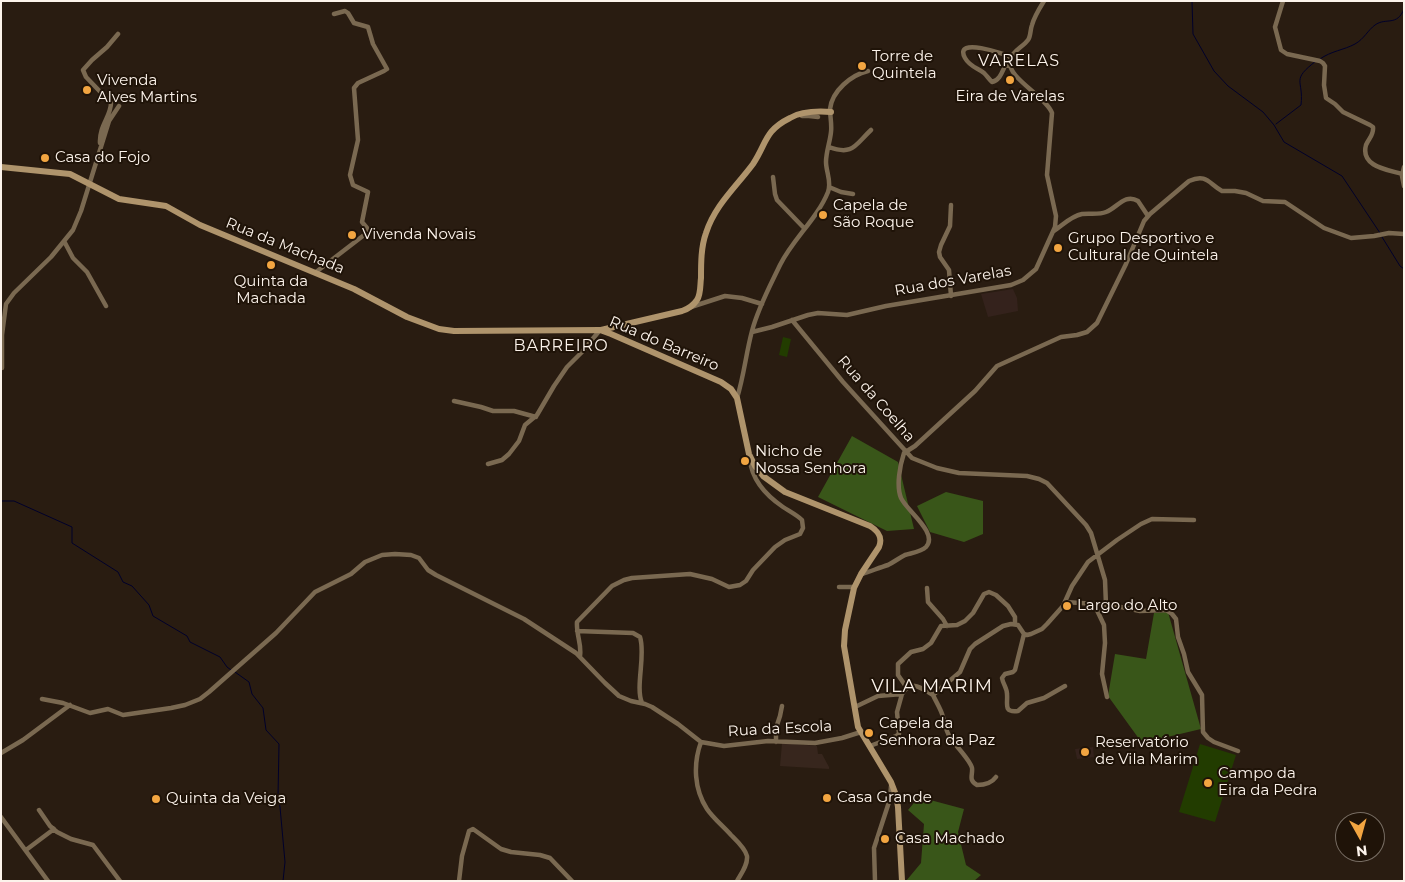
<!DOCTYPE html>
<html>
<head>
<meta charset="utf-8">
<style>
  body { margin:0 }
  #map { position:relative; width:1405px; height:882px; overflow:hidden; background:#291c11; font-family:Montserrat,sans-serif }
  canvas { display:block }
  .frame { position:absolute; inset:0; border:2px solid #fcf3eb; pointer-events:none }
  .north { position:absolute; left:1335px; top:812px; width:50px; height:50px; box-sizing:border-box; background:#1f1308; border:1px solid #776d63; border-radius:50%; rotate:173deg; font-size:14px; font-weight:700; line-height:20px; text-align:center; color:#fcf3eb }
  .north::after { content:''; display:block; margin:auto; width:18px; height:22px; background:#f2a541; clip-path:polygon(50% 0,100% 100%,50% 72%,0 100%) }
</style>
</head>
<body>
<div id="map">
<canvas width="1405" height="882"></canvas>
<div class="frame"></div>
<div class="north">N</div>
</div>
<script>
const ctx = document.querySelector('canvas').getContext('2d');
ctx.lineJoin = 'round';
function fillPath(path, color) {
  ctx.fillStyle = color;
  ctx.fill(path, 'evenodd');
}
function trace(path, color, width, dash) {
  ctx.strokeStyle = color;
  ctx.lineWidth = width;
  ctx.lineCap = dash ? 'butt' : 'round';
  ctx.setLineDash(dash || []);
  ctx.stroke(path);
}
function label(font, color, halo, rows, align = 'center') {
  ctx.font = font + ' Montserrat,sans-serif';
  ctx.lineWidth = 4;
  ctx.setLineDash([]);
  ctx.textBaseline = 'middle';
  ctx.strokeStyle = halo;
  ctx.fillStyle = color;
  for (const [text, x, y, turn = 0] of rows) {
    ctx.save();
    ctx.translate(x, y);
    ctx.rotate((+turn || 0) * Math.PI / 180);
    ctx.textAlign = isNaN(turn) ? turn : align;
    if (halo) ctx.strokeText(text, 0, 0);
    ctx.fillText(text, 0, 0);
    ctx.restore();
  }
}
const industrial = new Path2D(`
  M1013,289L1017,298L1018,311L988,317L981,294Z
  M1093,747L1094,757L1077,759L1075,749Z`);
const education = new Path2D(`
  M782,743L817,746L818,754H822L829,767V769L780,766Z`);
const green = new Path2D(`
  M783,337L791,339L787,357L779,355Z
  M1200,744L1236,755L1215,822L1179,812Z`);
const forest = new Path2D(`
  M852,436L898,462L914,529L887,531L818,497Z
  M946,492L983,501V534L964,542L930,532L917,506Z
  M1168,612L1201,729L1142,743L1108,696L1115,654L1146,659L1154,613Z
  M919,797L964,809L958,832L966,865L981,875L974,881H906L921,863L924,824L908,810Z`);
const stream = new Path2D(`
  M1192,1L1193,34L1214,71L1228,86L1263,112L1274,125L1284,142L1342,176L1380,233
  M1320,59C1331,51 1344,50 1355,44C1364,39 1368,30 1375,25C1386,17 1397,27 1404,9
  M1276,124L1301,105C1304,79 1290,81 1316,61
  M1382,237L1400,266L1404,269
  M1,501H14L72,527V543L118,572L123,582L132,586L149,605L153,616L187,636L190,642L220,657L227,667L231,670
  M235,672L249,682L252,694L263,708L266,730L279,744L278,796L280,807L285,862L283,881`);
const street = new Path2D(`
  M1283,1L1275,27L1281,50L1287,54L1320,61L1323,63L1325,66L1324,85L1326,98L1335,104L1343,112L1370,125L1373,127C1374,135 1369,138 1366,145C1360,167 1389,170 1402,174
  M1010,65L1005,66C1002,72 1000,80 992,82C989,79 987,76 984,73C978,68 970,67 965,58C953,36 1005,54 1011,57
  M802,116H809L818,117
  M100,143C99,126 111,116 111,103L86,77L83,70L92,60L107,47L118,34
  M829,147C853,156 855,145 871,130
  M1404,167L1402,176L1404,186
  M773,177L775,194L777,200L804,228
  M829,187L841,192L853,194
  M951,205L950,226L941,245L939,252L940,257L949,270L951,296
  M1054,231C1063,225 1071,216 1082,214C1089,213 1099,215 1106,212C1117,208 1125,193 1138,201L1148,216
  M64,241L73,258L87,272L106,306
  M316,272L368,232L367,228L362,222L368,192L353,185L350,175L358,140L354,88L358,83L384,71L387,69L373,44L368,27L354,23L348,13L345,11L334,14
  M691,307L725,296L742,298L762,304
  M792,320L843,382L912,458L937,468L959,473L1027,476L1039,479L1047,483L1086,525L1091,533L1105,580L1106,605
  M752,332L772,327L808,315L818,313L847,315L886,306L1011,285L1023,280L1036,269L1055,227L1056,216L1047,175L1052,113C1046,96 1006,78 1010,60C1012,51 1023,47 1028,40C1031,36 1030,30 1032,25C1034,17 1039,9 1044,1
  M2,368V335L6,304L14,293L51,257L73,230L81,211L109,121L119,106
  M737,398C744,376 746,353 752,331C758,308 770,286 780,265C793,239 817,219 828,192C832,182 826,172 826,162C826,152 830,142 831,132C832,124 830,117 830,109C832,91 851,75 868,71
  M454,401L481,407L493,411H514L536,417
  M488,464L502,460L509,454L519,441L525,425L537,415L554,386L567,367L581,353L600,330
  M862,574C871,571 879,568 888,565C894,562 899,558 905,555C911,553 921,552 926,547C939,533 906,510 901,498C896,486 900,465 904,453L915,446L975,391L997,366L1061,337L1077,335L1087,332L1097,323L1126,264L1144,221L1150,214L1189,181C1207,173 1209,184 1222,191H1235L1246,193L1263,201L1285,202L1324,228L1351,238L1374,236L1389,233L1404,234
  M839,587H854
  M927,588L928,602L943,619L947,626
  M1065,602L1111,605L1140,611L1166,610L1172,614L1176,619L1178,637L1184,654L1188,672L1202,695L1203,732L1208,738L1214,742L1238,751
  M1094,604L1104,625L1105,643L1102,674L1107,697
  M577,631L633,633L640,637C646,655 635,687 642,703
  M1024,634L1027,635L1031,634L1042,629L1047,624L1063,606L1072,586L1088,562L1117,540L1141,524L1152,519L1194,520
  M1024,634L1015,670L1013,672L1005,674L1002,678C1003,684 1007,688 1007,694C1008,704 1003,713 1018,711L1027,703L1044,698L1065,686
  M580,656C582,645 576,634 577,622L612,586L624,580L632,578L690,574L712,579L729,587L740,585L746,581L753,570L775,547L785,540L800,534L803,528L802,520C797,515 789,511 783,507C767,496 752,480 750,460
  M907,688L898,675V664L911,652L923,649L931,643L941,626L957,625L965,621L973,613L984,594L989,592L996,595L1008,606L1015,617V624
  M933,695L960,672L970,649L975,644L1003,626L1011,624L1018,625L1024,634
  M933,695C936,702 941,709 943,717C945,725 946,732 951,739C956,746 970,760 972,768C973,775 968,780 977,785C984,785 991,784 996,777
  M42,699L63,703L90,713L108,709L123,715L171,708L185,705L200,699L209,692L276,633L315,592L351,574L365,562L382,555L395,554L411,555L419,558L428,570L436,575L524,619L576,653L605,683L619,696L631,701L645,704L652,707L678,724L701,742L724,746L768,741L815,743L842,738L861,732
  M855,707L878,696L902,694C912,679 921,688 933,695
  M701,742C693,764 694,789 707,809C713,818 723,826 731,835C736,840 745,848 747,856C748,865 741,874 737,881
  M776,742V728L780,716L782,706
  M870,746L896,736L899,734L897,712L902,694
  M1,753L23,740L70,705
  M39,810L50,826L57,832L71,839L93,845L120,881
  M1,817L48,881
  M26,850L54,829
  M459,881L462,856L469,831L473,829L501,849L511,852L540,855L550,858L572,881
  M875,881L874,848L890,799L891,786`);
const secondary = new Path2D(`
  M1,167L70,174L119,199L166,206L200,225L354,289L407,317L439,329L454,331L600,330L611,334L721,382L731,389L737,398L749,454L755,466L763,476L785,492L870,526C878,531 883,537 879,547L861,574L854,588L845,630L844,646L858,727L891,782L896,795L898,807L902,881
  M601,330L682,311C688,309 693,306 697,300C701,294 700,285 701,278C701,263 701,247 706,233C715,205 736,187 753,164C767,143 764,131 790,118C802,111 817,111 831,112`);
const markers = [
  [862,66,5,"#f2a541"],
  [1010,80,5,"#f2a541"],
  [87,90,5,"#f2a541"],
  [45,158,5,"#f2a541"],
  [823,215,5,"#f2a541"],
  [352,235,5,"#f2a541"],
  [1058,248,5,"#f2a541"],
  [271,265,5,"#f2a541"],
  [745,461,5,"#f2a541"],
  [1067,606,5,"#f2a541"],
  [869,733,5,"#f2a541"],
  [1085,752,5,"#f2a541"],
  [1208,783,5,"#f2a541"],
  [827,798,5,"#f2a541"],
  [156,799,5,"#f2a541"],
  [885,839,5,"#f2a541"]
];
const poiNames = [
  ["Torre de",872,57],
  ["Quintela",872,74],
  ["Vivenda",97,81],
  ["Alves Martins",97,98],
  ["Eira de Varelas",1010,97,"center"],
  ["Casa do Fojo",55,158],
  ["Capela de",833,206],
  ["São Roque",833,223],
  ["Vivenda Novais",362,235],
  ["Grupo Desportivo e",1068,239],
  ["Cultural de Quintela",1068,256],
  ["Quinta da",271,282,"center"],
  ["Machada",271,299,"center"],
  ["Nicho de",755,452],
  ["Nossa Senhora",755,469],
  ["Largo do Alto",1077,606],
  ["Capela da",879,724],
  ["Senhora da Paz",879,741],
  ["Reservatório",1095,743],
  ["de Vila Marim",1095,760],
  ["Campo da",1218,774],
  ["Eira da Pedra",1218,791],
  ["Casa Grande",837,798],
  ["Quinta da Veiga",166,799],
  ["Casa Machado",895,839]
];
const streetNames = [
  ["Rua da Machada",285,246,22],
  ["Rua dos Varelas",953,281,-10],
  ["Rua do Barreiro",664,344,23],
  ["Rua da Coelha",876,399,49],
  ["Rua da Escola",780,729,-3]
];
const neighbourhoodNames = [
  ["VARELAS",1019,61],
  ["BARREIRO",561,346]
];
const quarterNames = [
  ["VILA MARIM",932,687]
];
fillPath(industrial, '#34221c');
fillPath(education, '#37261d');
fillPath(green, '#223c00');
fillPath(forest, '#395619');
trace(stream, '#00002b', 1);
trace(street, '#7a6951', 4.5);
trace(secondary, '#af946c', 6);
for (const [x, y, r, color] of markers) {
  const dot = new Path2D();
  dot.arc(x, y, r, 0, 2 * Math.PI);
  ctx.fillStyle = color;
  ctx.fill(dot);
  trace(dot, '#1f1308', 2);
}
label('15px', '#fcf3eb', '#1f1308', poiNames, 'left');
label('15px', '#fcf3eb', '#1f1308', streetNames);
ctx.letterSpacing = '1px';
label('16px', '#fcf3eb', '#1f1308', neighbourhoodNames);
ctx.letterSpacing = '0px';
ctx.letterSpacing = '1px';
label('18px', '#fcf3eb', '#1f1308', quarterNames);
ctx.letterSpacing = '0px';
</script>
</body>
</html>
